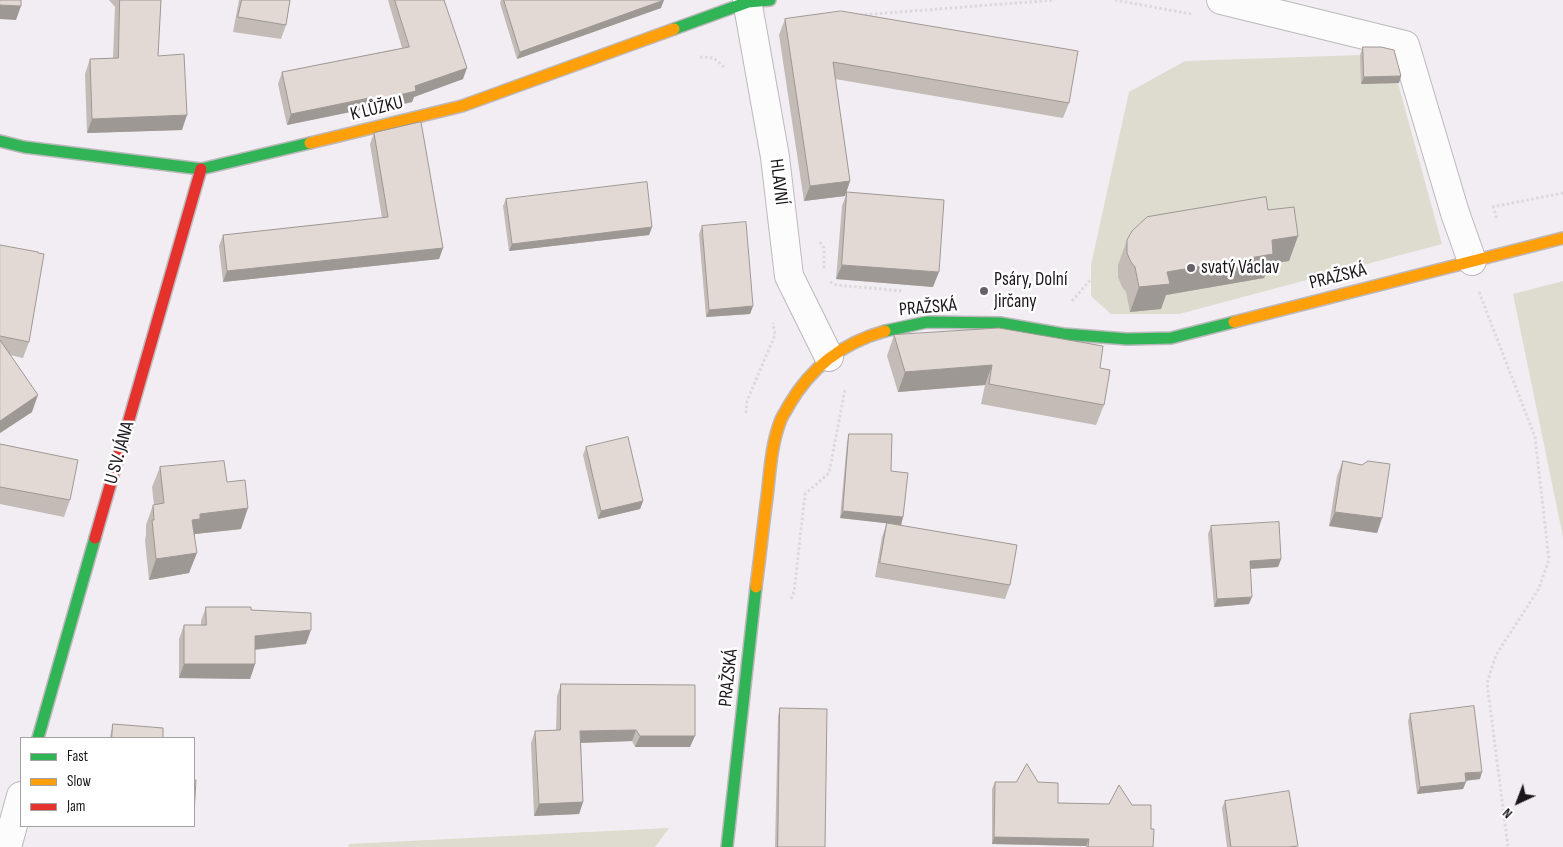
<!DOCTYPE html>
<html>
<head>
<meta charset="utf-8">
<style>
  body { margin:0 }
  #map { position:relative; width:1563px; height:847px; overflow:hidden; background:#f2edf2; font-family:"Sofia Sans Condensed",sans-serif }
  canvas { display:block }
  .legend { position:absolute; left:20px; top:737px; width:175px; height:90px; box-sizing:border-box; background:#fff; border:1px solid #a3a2a3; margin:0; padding:6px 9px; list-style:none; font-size:15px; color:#1a161a }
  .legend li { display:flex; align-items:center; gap:10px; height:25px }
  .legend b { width:25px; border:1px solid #a3a2a3 }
  .north { position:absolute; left:1493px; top:777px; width:50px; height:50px; -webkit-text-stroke:4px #fff; paint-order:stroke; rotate:223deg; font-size:14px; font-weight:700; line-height:20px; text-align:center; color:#1a161a }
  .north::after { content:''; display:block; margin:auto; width:18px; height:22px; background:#1a161a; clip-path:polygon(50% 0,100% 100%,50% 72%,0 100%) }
</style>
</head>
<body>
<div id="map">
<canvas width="1563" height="847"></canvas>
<ul class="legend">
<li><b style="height:6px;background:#30b455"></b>Fast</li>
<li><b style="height:6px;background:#ff9f0a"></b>Slow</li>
<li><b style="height:6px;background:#e5322d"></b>Jam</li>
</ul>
<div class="north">N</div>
</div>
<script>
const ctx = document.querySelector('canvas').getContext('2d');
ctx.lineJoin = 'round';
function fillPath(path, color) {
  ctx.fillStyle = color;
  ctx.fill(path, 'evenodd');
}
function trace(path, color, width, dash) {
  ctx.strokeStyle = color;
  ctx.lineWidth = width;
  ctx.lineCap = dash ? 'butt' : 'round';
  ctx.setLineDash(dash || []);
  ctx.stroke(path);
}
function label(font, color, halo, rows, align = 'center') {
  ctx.font = font + ' "Sofia Sans Condensed",sans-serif';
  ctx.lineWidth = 5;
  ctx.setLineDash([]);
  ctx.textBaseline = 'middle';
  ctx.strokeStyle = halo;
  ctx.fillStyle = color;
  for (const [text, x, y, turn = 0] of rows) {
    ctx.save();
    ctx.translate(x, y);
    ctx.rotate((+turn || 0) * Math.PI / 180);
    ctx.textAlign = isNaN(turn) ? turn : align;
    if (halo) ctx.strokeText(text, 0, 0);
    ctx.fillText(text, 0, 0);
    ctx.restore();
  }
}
const green = new Path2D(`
  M1390,54L1442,244L1179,314H1111L1091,296V265L1129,92L1185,61ZM1123,256L1130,312C1129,306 1129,296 1126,291C1119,278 1114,271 1123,256Z
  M1563,281V537L1513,294Z
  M669,828L655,847H348L349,844Z`);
const path = new Path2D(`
  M1115,0L1191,14
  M860,15L1055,0
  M700,57L714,58L725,68
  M1493,206L1497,220
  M1492,207L1563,193
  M820,242L824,248V269
  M830,282L836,285L903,291
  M1479,292L1535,437L1549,560L1538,590L1496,655L1487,683L1508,847
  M1072,301L1091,279
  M746,413L747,401L775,335L773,323
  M791,599L794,592L805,494L829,473L845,389`);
const street = new Path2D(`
  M747,0L775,157L789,276L829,357
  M1221,0L1405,45L1455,213L1472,261
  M7,847L21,796`);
const fast = new Path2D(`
  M674,29L748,2L770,0
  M0,141L24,147L201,169L310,143
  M885,331L927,322L1000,323L1063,334L1127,339L1171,338L1234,322
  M38,738L95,538
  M727,847L756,587`);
const slow = new Path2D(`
  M310,143L462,106L674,29
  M1234,322L1563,238
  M756,587C760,557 763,527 767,497C770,472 771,446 780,422C782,416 786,411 789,405C811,367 842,343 885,331`);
const jam = new Path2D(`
  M95,538L201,169`);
const wall = new Path2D(`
  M109,0H161L158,56L182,130L87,133L85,74L90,59L113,58L115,7Z
  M239,0H290L286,25L281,39L233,32Z
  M388,0H444L463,79L414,97L412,102L365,113V109L287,125L278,84L282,72L402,48Z
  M501,0H504L661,8L517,59L500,3Z
  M785,19L1069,103L1063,118L835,79L850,181L845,196L804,201L779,35Z
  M1363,47L1401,76L1399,83L1361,84L1360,55Z
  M374,133L443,248L439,259L223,282L219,246L223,235L382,218L370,144Z
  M847,192L933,287L836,279L842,206Z
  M506,199L652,227L649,235L509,251L503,206Z
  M1268,210L1298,236L1289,261L1270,264L1264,278L1166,295L1161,309L1130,312L1126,292L1122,287L1118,277V265L1127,240Z
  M702,226L753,306L750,314L706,317L699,234Z
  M0,245L29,342L23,358L10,355L32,412L0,433Z
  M894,335L1100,368L1104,405L1096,425L981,404L985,385L898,392L887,356Z
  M849,434L891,471L903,517L901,525L1010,585L1005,599L875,577L882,537L887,523L840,518L847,442Z
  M0,444L70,500L64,517L0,504Z
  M586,447L643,501L640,509L598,519L583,455Z
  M1343,461L1382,518L1377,533L1329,526L1337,476Z
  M160,467L227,482L241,529L195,534L189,573L149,580L145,540L146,535V525L153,505H154L152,487Z
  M1211,526L1281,559L1278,567L1250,569L1249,604L1214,607L1208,534Z
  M206,607L251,610L306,644L255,650V664L250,679L179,678V639L184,625H201V621Z
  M561,684L690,747H635L632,741L581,743L583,802L579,814L534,816L531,743L535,731L556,730L557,696Z
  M780,708L825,847H775L778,716Z
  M1410,714L1480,779L1466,781L1463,789L1417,794L1408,721Z
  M113,724L163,738H110L111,732Z
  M995,782H1038L1058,803L1132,805L1151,829L1153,847H1086V846L992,844V789Z
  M1225,801L1297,847H1227L1222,808Z`);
const shadedWall = new Path2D(`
  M664,0L661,8L517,59L520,52Z
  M0,5L21,6L16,20L0,19Z
  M467,68L463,79L414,97L412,102L365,113L370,102Z
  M1401,76L1399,83L1361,84L1364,77Z
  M369,98L365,109L287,125L291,114Z
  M187,115L182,130L87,133L92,119Z
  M850,181L845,196L804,201L810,186Z
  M652,227L649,235L509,251L512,244Z
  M1298,236L1289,261L1270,264L1264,278L1166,295L1161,309L1130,312L1139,287L1167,272L1272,240Z
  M443,248L439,259L223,282L227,271Z
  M842,265L939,272L933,287L836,279Z
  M753,306L750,314L706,317L709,310Z
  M992,365L985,385L898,392L905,372Z
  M38,395L32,412L0,433V421Z
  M643,501L640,509L598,519L601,511Z
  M248,508L241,529L195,534L193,539L192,520L200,514Z
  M843,511L903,517L901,525L840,518Z
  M1335,512L1382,518L1377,533L1329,526Z
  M197,553L189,573L149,580L156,559Z
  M1281,559L1278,567L1247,569L1250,561Z
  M1252,597L1249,604L1214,607L1217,599Z
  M311,630L306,644L250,650L255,636Z
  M184,664H255L250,679L179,678Z
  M636,730L632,741L576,743L580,731Z
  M640,736H695L690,747H635Z
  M1482,772L1480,779L1462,781L1465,773Z
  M1466,782L1463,789L1417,794L1420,787Z
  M583,802L579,814L534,816L539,804Z
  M994,837L1089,839L1086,846L992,844Z`);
const building = new Path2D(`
  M0,0H21V6L0,5Z
  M120,0H161L158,56L184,54L187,115L92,119L90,59L118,58Z
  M242,0H290L286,25L238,17Z
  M395,0H444L467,68L415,86L416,91L370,102L369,98L291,114L282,72L409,47Z
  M504,0H664L520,52Z
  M841,11L1078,51L1069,103L833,62L850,181L810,186L785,19Z
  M1363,47H1381L1394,50L1401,76L1364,77Z
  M421,122L443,248L227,271L223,235L388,217L374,133Z
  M647,182L652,227L512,244L506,199Z
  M847,192L944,200L939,272L842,265Z
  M1266,197L1268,210L1294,207L1298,236L1272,240L1273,254L1167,272L1170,284L1139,287L1135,267L1131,262L1127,253V240L1132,231L1147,217Z
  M746,222L753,306L709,310L702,226Z
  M0,245L38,252V253L44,254L29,342L0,336Z
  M999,328L1103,346L1100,368L1110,370L1104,405L989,384L992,365L905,372L894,335Z
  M0,340L38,395L0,421Z
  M849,434H892L891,471L908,473L903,517L843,511Z
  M628,437L643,501L601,511L586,447Z
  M0,444L78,460L70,500L0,487Z
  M224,461L227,482L245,480L248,508L200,514V519L192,520L197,553L156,559L152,520H154L153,505L164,503L160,467Z
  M1343,461L1362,465L1368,461L1390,464L1382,518L1335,512Z
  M1279,522L1281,559L1250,561L1252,597L1217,599L1211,526Z
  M887,523L1017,545L1010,585L880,563Z
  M206,607H251V610L311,613V630L255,636V664H184V625H206Z
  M561,684L695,685V736H640L636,730L580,731L583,802L539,804L535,731L560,730Z
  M1474,706L1482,772L1465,773L1466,782L1420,787L1410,714Z
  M780,708L827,709L825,847H778Z
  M113,724L163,728V738H112Z
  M1027,764L1038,782L1058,783V803L1109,804L1119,785L1132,805H1151V829H1154L1153,847H1088L1089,839L994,837L995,782H1016Z
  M194,780H196L194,814Z
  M1289,791L1298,846L1288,847H1231L1225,801Z`);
const markers = [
  [1191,268,5,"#666166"],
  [984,291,5,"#666166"]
];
const streetNames = [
  ["K LŮŽKU",377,109,-14],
  ["HLAVNÍ",778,182,83],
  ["PRAŽSKÁ",1338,277,-14],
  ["PRAŽSKÁ",928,308,-5],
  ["U SV. JÁNA",120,453,-74],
  ["PRAŽSKÁ",729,678,-84]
];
const poiNames = [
  ["svatý Václav",1201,268],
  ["Psáry, Dolní",994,280],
  ["Jirčany",994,302]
];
fillPath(green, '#dddccf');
trace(street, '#bcb8bc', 30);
trace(fast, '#bcb8bc', 14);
trace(slow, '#bcb8bc', 14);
trace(jam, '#bcb8bc', 14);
trace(path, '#dcd9dc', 3, [2.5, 2.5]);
trace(street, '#fdfcfd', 28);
trace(fast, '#30b455', 11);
trace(slow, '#ff9f0a', 11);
trace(jam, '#e5322d', 11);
fillPath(wall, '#c2bbb6');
fillPath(shadedWall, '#9e9894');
fillPath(building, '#e2d9d4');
trace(building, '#9e9894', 1);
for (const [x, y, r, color] of markers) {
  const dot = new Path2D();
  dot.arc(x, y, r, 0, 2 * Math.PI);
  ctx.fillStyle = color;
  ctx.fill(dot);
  trace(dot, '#fff', 2);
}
label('19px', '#1a161a', '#fff', streetNames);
label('19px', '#1a161a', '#fff', poiNames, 'left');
</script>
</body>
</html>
